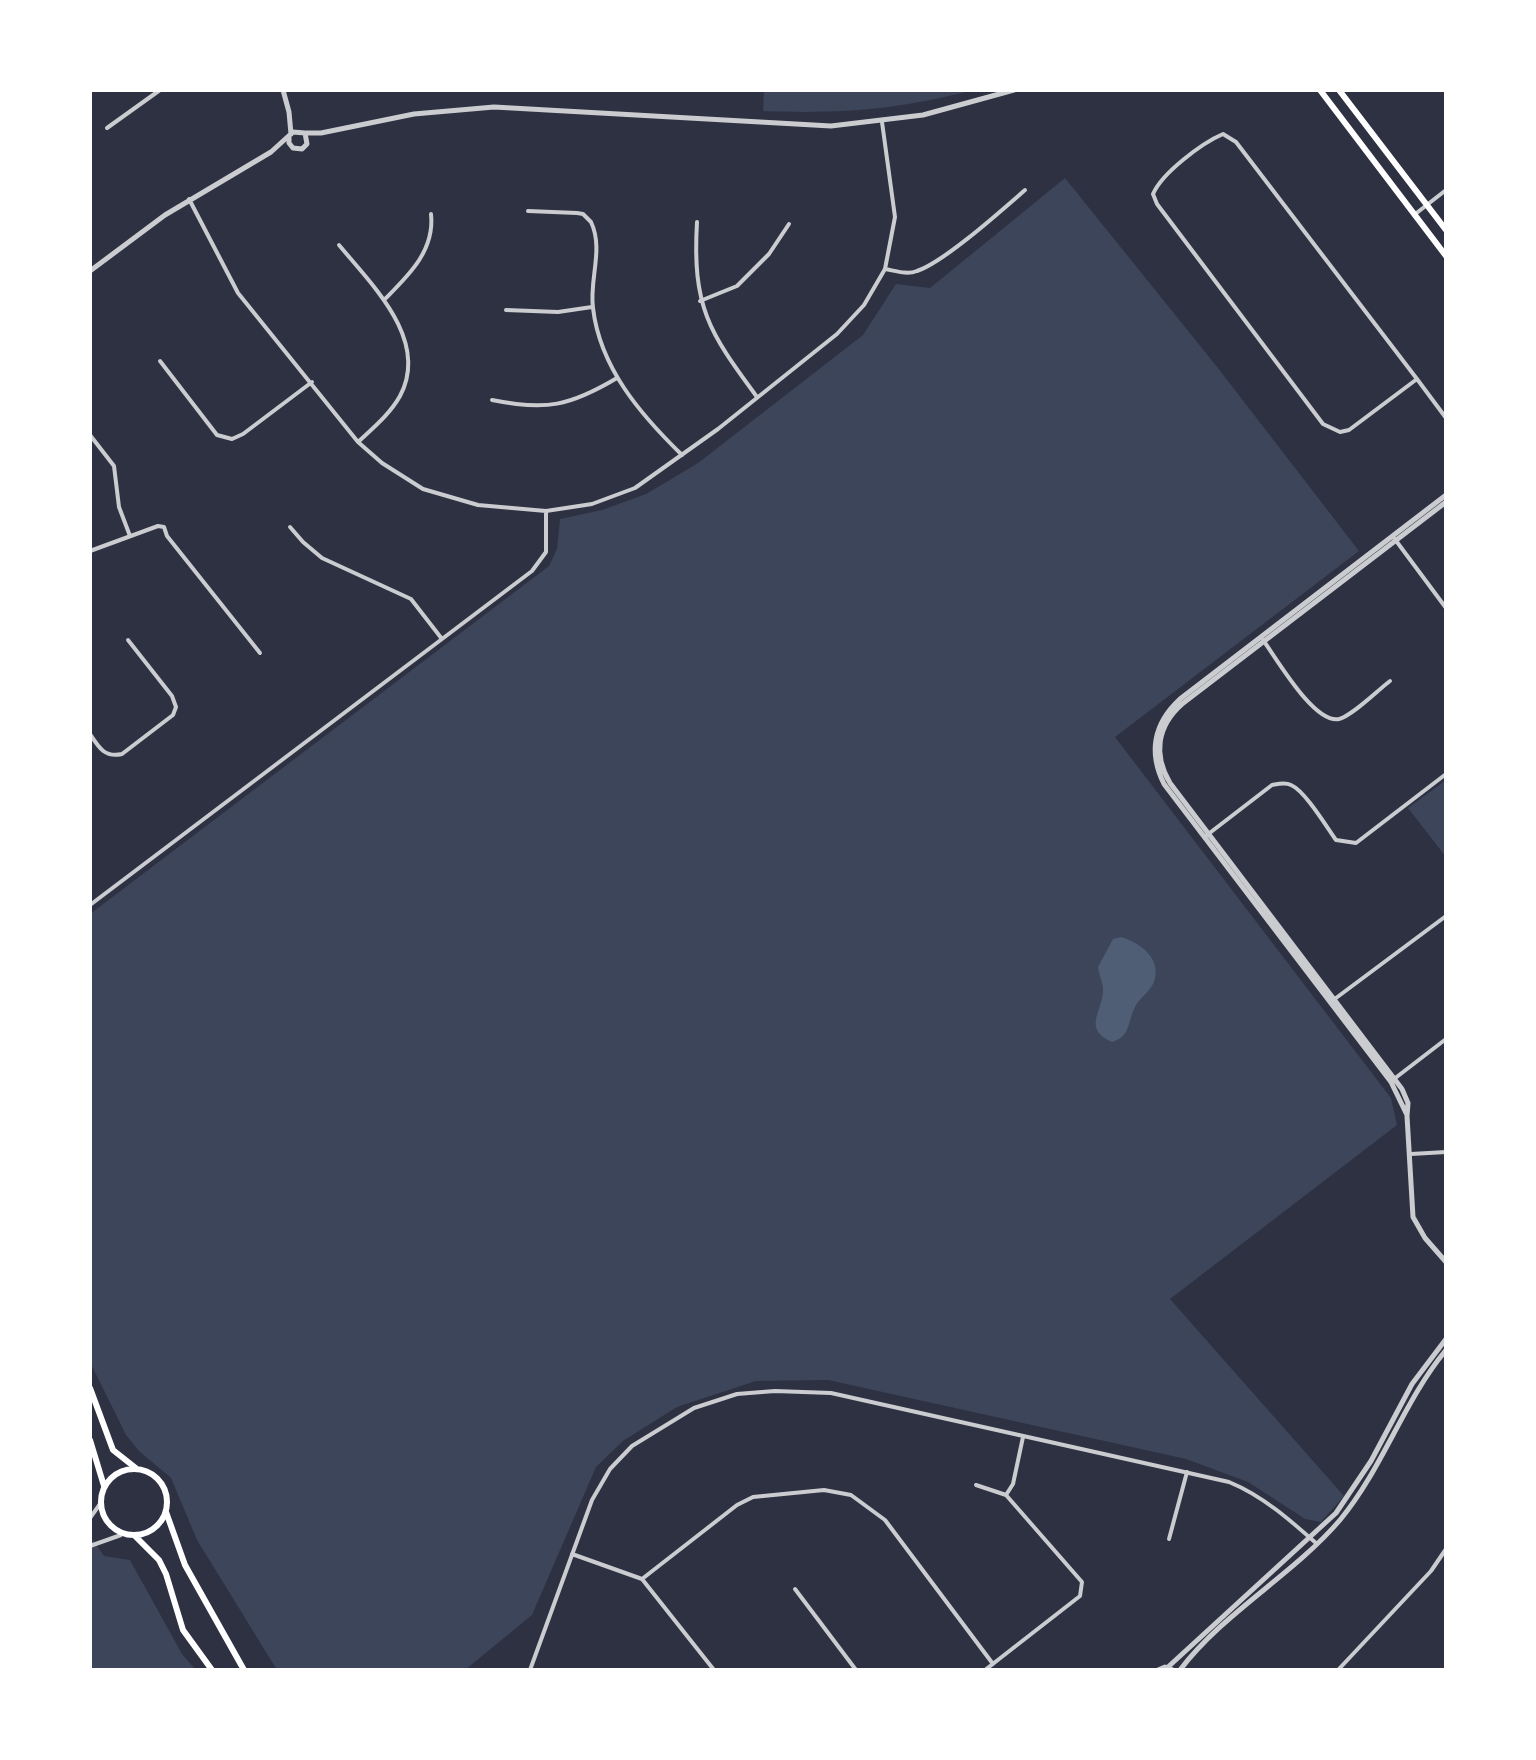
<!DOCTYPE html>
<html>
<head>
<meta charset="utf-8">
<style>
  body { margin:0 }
  #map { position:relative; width:1536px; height:1760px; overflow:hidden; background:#2d3142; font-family:Cabin,sans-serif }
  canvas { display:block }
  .frame { position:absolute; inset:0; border:92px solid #fff; pointer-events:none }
</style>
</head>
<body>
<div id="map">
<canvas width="1536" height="1760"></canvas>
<div class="frame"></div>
</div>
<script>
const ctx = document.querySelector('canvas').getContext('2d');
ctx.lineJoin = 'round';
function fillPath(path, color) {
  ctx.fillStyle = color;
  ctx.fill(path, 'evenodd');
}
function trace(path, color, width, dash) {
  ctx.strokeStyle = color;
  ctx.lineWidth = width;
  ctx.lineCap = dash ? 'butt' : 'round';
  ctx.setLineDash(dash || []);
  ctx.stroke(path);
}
const green = new Path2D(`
  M764,90H973C898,110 840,114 763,111Z
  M1065,178L1218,368L1359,551L1115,737L1391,1098L1397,1125L1170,1299L1344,1496L1321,1522L1305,1519L1248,1482L1186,1459L828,1380L756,1381L677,1407L623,1441L596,1467L532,1615L465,1670H277L197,1540L171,1478L139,1451L126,1435L90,1362V914L549,566L557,549L560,519L602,510L646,494L698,463L863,335L896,284L930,288Z
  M1446,780V857L1408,808Z
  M90,1536L104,1556L130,1560L182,1654L196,1670H90Z`);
const water = new Path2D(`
  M1121,937C1141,943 1162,959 1154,982C1150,992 1139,998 1135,1007C1127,1023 1131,1036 1112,1042C1083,1029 1101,1014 1103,992C1104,984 1099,976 1098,967L1113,939Z`);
const minor = new Path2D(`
  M107,128L160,90
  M189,199L238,293L358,442L382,463L423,489L478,505L546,511L592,504L635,488L718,429L837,334L864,305L885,269L895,217L882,122
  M528,211L577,213L583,214L591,222C604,249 589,280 593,308C600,368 641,415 682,455
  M1414,215L1446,190
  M697,222C692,307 709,332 757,397
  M339,245C372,285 430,340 400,396C390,414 373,428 358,442
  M885,269C896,271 907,275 917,271C944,262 1002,210 1025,190
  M384,300C408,276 435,251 431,214
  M700,301L737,286L769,254L789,224
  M506,310L558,312L592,307
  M160,361L217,435L232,439L243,434L312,382
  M1417,379L1349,430L1340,432L1323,424L1157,204L1153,194C1162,173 1202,143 1223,134L1236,142L1417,379L1446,418
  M492,400C546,411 570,406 617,378
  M90,435L114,466L119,507L130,536
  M290,527L303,542L322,558L411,599L442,639
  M1394,538L1446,608
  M90,551L158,526L164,527L167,536L260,653
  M1263,640C1277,659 1314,724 1339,719C1352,716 1378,690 1390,681
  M90,734C99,748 105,758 122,754L173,715L176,707L172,696L128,640
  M1207,835L1272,785C1278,784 1285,782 1291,785C1305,791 1326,826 1336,840L1356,843L1446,774
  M90,905L532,571L546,552V511
  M1332,1001L1446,916
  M1394,1079L1446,1039
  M1411,1154L1446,1152
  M976,1485L1006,1495L1082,1582L1080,1596L985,1670
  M1006,1495L1013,1484L1023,1437
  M90,1518L100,1504
  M1169,1539L1187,1472
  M90,1546L121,1535
  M572,1554L642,1579L714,1670
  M642,1579L737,1505L753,1497L824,1490L851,1495L885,1520L993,1664
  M795,1589L856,1670
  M530,1670L592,1500L610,1469L632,1446L694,1408L737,1394L775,1391L831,1393L1229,1482C1263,1496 1290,1520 1317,1544
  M1338,1670L1431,1571L1446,1549`);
const tertiary = new Path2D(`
  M283,90L289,112L291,134
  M305,133H321L414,114L494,107L831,126L923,115L1014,90
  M90,271L165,215L271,152L293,132L305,133L307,144L302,149L293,148L289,143V137
  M1446,502L1182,704C1157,726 1153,755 1170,783L1402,1089L1408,1103L1407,1116L1413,1217L1425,1238L1446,1262
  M1407,1115L1391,1082L1164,784C1148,752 1154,723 1180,699L1446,495
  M1168,1667L1336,1513L1371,1461L1412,1384L1446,1339
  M1158,1670L1165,1667L1173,1670
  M1180,1670C1224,1612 1293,1575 1340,1520C1383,1468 1403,1402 1446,1350`);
const primary = new Path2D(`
  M1320,90L1446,256
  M1339,90L1446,230
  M90,1388L113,1450L137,1469
  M90,1440L104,1486
  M101 1502a33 33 0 1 1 66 0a33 33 0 1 1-66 0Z
  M166,1512L185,1565L244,1670
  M135,1536L159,1560L166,1574L183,1630L212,1670`);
fillPath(green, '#3c4559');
fillPath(water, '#4f5d75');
trace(minor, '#caccd0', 4);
trace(tertiary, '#caccd0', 5);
trace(primary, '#fff', 6);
</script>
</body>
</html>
